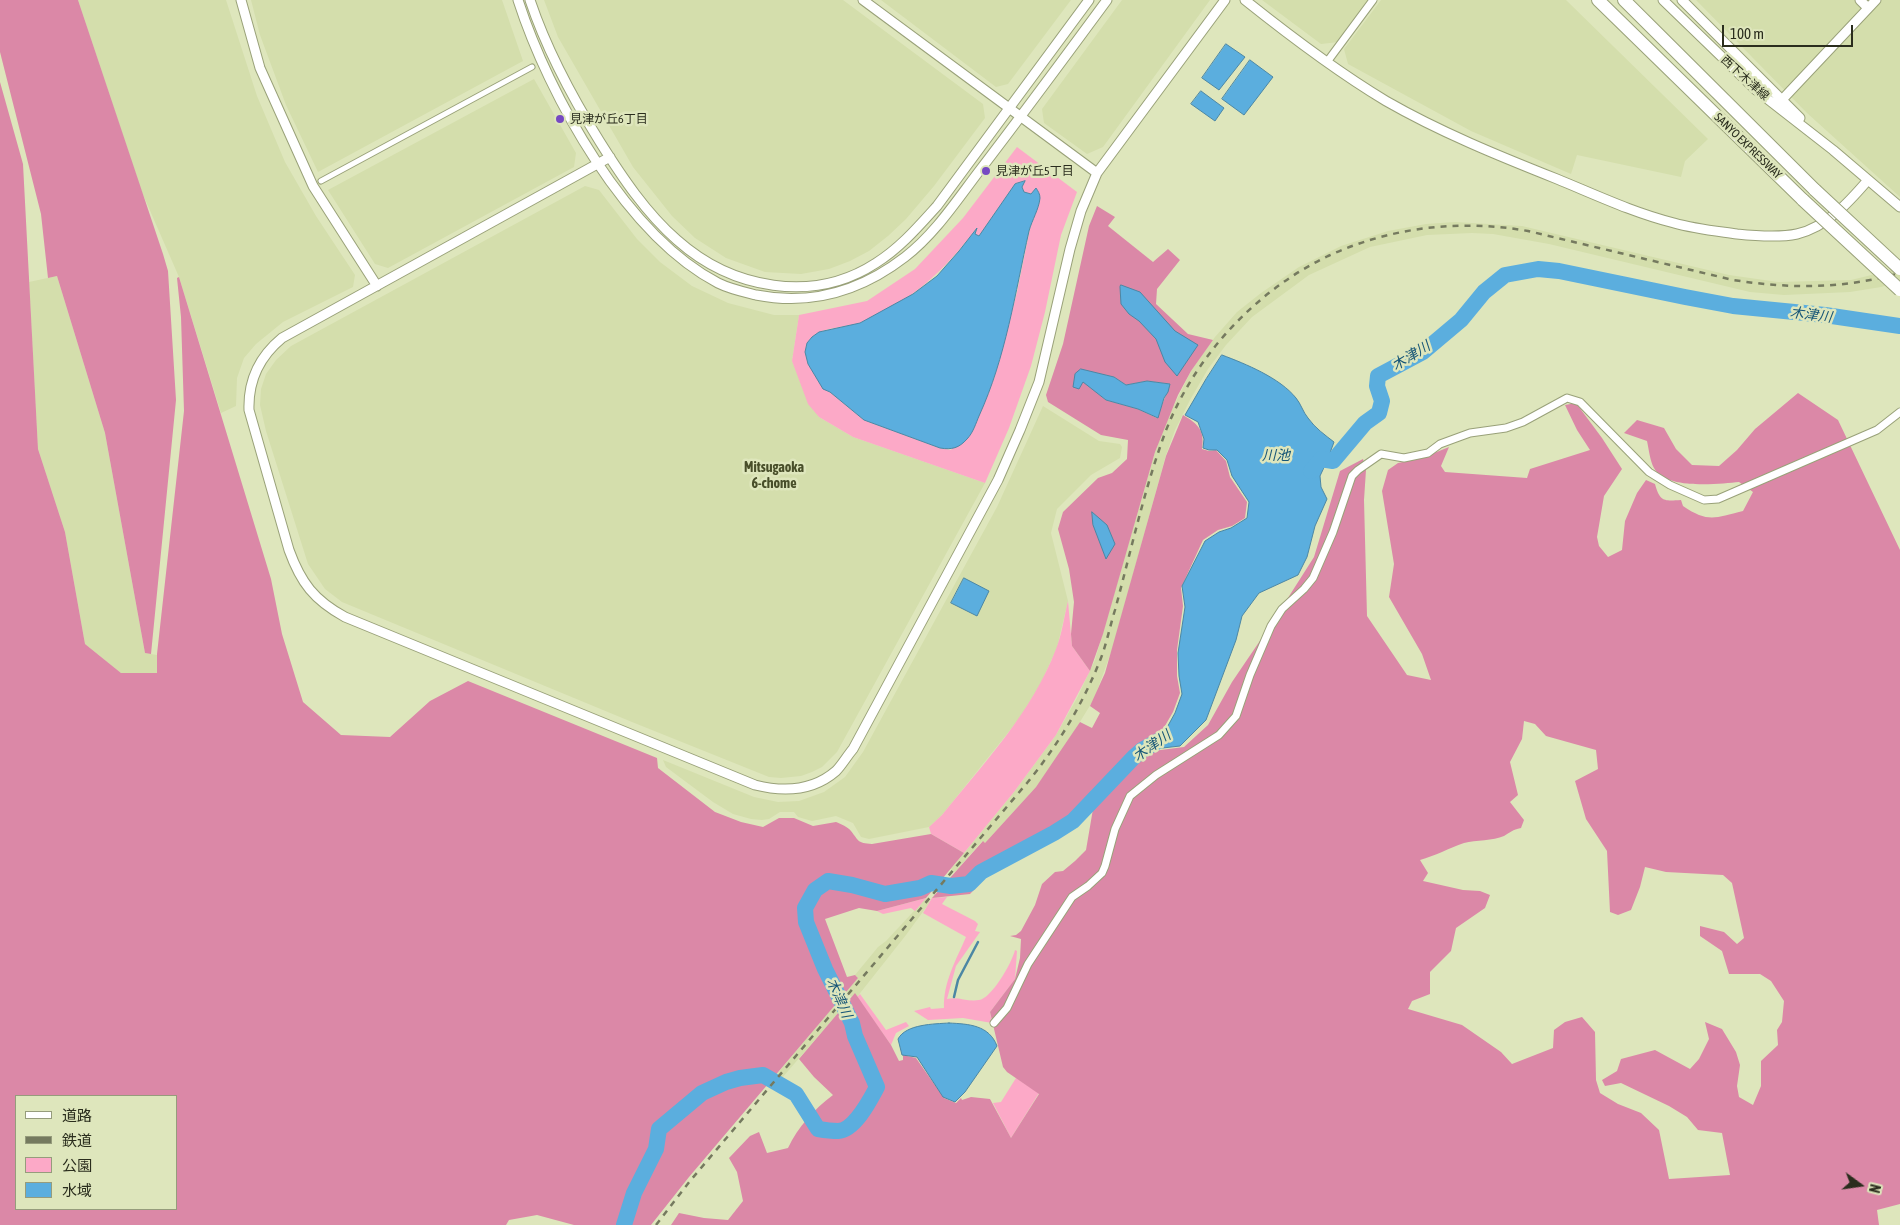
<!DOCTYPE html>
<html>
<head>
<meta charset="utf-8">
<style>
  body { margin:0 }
  #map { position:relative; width:1900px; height:1225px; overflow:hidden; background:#dee6bc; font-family:"Asap Condensed","Noto Sans JP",sans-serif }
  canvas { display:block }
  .legend { position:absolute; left:15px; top:1095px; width:162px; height:115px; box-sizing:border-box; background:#dee6bc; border:1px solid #969c7c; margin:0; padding:6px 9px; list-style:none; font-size:15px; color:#2a2d1d }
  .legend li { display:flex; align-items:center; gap:10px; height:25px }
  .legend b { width:25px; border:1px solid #969c7c }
  .north { position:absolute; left:1835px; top:1160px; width:50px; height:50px; -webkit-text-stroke:4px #dee6bc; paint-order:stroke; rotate:104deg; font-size:14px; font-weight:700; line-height:20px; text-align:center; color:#2a2d1d }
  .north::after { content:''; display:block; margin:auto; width:18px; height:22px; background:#2a2d1d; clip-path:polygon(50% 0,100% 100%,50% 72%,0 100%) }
  .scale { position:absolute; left:1722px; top:25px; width:131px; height:22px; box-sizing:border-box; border:2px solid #2a2d1d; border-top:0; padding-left:6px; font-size:15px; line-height:18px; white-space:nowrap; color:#2a2d1d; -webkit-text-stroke:4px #dee6bc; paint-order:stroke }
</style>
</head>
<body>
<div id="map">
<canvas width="1900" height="1225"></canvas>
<ul class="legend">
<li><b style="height:6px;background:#fff"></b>道路</li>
<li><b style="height:6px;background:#757a5f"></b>鉄道</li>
<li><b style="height:14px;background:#fca9c7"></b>公園</li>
<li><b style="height:14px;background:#5baede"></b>水域</li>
</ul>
<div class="north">N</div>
<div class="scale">100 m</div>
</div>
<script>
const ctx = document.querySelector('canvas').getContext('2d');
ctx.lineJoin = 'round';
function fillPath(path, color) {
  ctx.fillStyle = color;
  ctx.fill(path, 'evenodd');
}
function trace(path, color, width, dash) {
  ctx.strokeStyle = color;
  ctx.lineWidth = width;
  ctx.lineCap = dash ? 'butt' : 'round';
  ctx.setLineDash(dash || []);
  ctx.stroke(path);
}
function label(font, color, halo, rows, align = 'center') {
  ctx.font = font + ' "Asap Condensed","Noto Sans JP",sans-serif';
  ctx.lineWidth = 5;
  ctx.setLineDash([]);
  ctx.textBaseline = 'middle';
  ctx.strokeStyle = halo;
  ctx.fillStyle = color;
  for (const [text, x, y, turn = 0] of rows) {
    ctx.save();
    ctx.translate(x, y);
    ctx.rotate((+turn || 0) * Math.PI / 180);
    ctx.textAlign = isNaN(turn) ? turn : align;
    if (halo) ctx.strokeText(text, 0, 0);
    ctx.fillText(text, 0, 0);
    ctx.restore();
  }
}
const built = new Path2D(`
  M78,0H226L257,96L285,162L316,216L355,275L353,287L283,322L256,344L244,358L237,378L236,406L221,413L179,277L141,190Z
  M251,0H502L523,61L318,172L286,105L260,35Z
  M544,0H843L983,104L985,118L934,186L906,219L888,236L869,251L850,261L829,269L801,274L765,272L726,258L695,238L672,216L633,167L558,37Z
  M881,0H1071L1008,84L996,87Z
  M1122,0H1210L1103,147L1087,154L1044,123L1042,109Z
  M1262,0H1368L1338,42L1321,44Z
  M1381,0H1566L1708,139L1685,161L1681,177L1577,155L1571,174L1471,131L1348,64L1344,49Z
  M1696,0H1900V197L1807,113Z
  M534,79L576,153L574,167L388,268L375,264L328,190Z
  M585,186L599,190L637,239L660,262L692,286L728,303L774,315H799L792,361L819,417L853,437L985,483L837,752L822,767L812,772L801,776L781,778L769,777L632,722L342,602L325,589L308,564L266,431L260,405L261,389L266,374L276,360L291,346Z
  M1455,222L1522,226L1729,275L1778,282L1851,280L1900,268V281L1881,287L1850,292L1784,295L1750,292L1549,244L1493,234L1472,233L1427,235L1370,247L1309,275L1252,317L1226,345L1208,369L1190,400L1175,430L1166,455L1113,647L1094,699L1059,756L1036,787L985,843L982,841L955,872L951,869L1014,792L1056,735L1077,698L1095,660L1155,452L1164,426L1191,371L1215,337L1237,312L1261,293L1299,267L1341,246L1388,231L1426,224Z
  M57,276L105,433L145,653L157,655V673H121L85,644L65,532L38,449L29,282Z
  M1043,406L1099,441L1120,444L1122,447L1120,458L1091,475L1057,509L1051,533L1068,601L1057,648L1039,687L1019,719L942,815L929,827L869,839L861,837L853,823L836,816L812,821L798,817L794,812H780L769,819L762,820L751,819L733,814L713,802L666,767L663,760L754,797L778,802L799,801L824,792L845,777L863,752L997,507Z
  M926,898L930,902L906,935L857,997L855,994L852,997L846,992L858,978L855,975L878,947L886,941Z
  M833,1007L839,1012L782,1078L777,1074Z`);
const green = new Path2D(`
  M1017,147L1077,192L1061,235L1045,312L1031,366L1009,428L985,483L853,437L819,417L808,404L792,361L799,315L867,301L915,269L963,218ZM1024,181L1022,187L1024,192L1031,194L1036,188L1040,200L1030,228L1017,292L994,378L951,450L940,448L864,420L830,392L808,364L805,352L807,343C810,340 814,335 818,333C828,327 850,327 862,322C913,300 943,272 976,229L975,234L979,236L1015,184Z
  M1068,601L1072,646L1090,671L1056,735L1014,792L964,853L931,834L929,827L942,815C984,763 1032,712 1056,649C1062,634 1064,617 1068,601Z
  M947,897L942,904L975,921L978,924L975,931L980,932L956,966L947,999C958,996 967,1002 979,1000C991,999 1012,963 1015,950L1017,951L1015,979L990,1012L992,1023L963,1018L928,1020L914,1011L930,1007L931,1009L944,1008C943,983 956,960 966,937L923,913L932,898Z
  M926,898L915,911L911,908L883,914L877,911Z
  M860,994L886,1030L906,1022L909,1026L896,1033L891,1045L857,997Z
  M1016,1078L1039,1093L1011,1138L993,1103L1001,1102Z`);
const forest = new Path2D(`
  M0,0H78L163,254L168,271L176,400L151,654L145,653L105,433L57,276L48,278L41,214L0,52Z
  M0,82L23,164L38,449L65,532L85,644L121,673H157V654L184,411L181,317L177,278L179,277L271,579L282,634L303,702L341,735L390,737L430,701L468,681L657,758L658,768L715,812L741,822L763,827L779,818H794L813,826L836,822C841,824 848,827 851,831C859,841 857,843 872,844L931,834L964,853L926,898L877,911L859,908L825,919L847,977L855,975L858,978L689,1177L651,1225H574L537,1215L509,1220L506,1225H0ZM16,1096H176V1209H16Z
  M1097,206L1115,217L1108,226L1153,262L1168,249L1180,260L1157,289L1156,304L1188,334L1213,340L1191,371L1178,395L1155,452L1103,634L1090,671L1072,646L1071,634L1074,602L1069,569L1058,529L1063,512L1098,478L1112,473L1127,459L1128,440L1101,435L1048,402L1046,395L1063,344L1089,226ZM1103,375L1114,377L1126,385L1147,381L1170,384L1157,418L1138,409L1106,400L1083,381Z
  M1798,393L1838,420L1900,550V1204L1877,1210L1879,1225H671L679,1213L704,1218L728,1220L743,1201L737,1172L729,1158L750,1136L759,1132L767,1153L788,1148C798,1127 814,1109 833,1095L814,1077L799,1059L855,993L891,1045L899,1061L903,1060V1055L916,1058L944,1098L956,1103L961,1098L962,1100L971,1097L990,1099L1011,1138L1039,1094L1007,1072L1003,1067L990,1012L1015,979L1020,958L1021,939L1010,936L1016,935L1021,931L1035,905L1042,884L1055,872L1063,871L1075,861L1086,850L1093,809L1073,815L1038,838L996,858L991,872L970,894L932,898L983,841L985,843L1036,787L1080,722L1092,728L1100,713L1090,706L1105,673L1166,456L1183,415C1198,424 1205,430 1202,449L1209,451L1216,450L1226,461L1230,477L1247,502L1245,518L1232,526L1218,530L1203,540L1181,588L1183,606L1177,650V676L1180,693L1173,712L1162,731L1146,741L1153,751L1184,747L1208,725L1232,682L1272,623L1314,557L1340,471L1363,459L1366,470L1364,500L1367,616L1407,675L1431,680L1422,654L1389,597L1394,564L1382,491L1388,470L1398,463L1422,458L1449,447L1441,466L1445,472L1527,478L1530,469L1590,450L1577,430L1565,405L1576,403L1602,438L1622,469L1604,496L1597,537L1599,546L1608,557L1622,550L1625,521L1637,493L1646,480L1655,484C1660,502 1664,501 1681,500L1683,506C1708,523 1715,518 1743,511L1753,492L1739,482C1719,484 1665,490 1654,468C1650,461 1649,450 1647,441L1624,433L1637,420L1664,428L1676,449L1692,465L1719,466L1737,450L1755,429ZM1524,721L1535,724L1546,736L1596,750L1598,769L1575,781L1586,819L1607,851L1610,912L1618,915L1631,910L1640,887L1645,867L1666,872L1723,875L1732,883L1744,938L1737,944L1724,932L1700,926V936L1722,951L1729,974H1760L1771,981L1784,1001L1782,1022L1777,1030L1778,1045L1761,1061V1086L1753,1105L1739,1097L1737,1086L1740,1065L1736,1052L1722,1029L1705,1022L1709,1039L1699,1059L1690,1069L1655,1050L1621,1059L1617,1071L1602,1080L1605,1086L1621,1083L1669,1106L1687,1117L1698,1130L1722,1133L1730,1175L1669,1179L1659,1130L1641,1113L1618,1104L1600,1093L1596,1080L1595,1032L1582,1017L1565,1022L1554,1030L1553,1048L1512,1064L1501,1052L1462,1025L1408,1009L1412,1001L1430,994V972L1451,951L1456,928L1485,908L1490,895L1480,891L1463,890L1423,881L1428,873L1420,860C1435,856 1449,848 1464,843C1476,840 1493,841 1504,836C1511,832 1512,830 1521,828L1524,820L1510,802L1518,795L1510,762L1522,739Z`);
const water = new Path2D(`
  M1226,44L1245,57L1219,90L1202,78Z
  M1250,60L1273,77L1244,115L1222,99Z
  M1201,91L1224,108L1215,121L1191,104Z
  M1025,181L1022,187L1024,192L1031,194L1036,188C1038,191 1040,194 1040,198C1039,209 1032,220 1029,231C1015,293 1006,357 979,416C976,423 973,433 967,439C959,448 952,450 940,448L864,420L830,392L823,389L808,364L805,352L807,343L812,337L819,332L860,323L913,294L937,276L959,251L977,228L975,234L979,236L1015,184Z
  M1121,285L1140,292L1175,331L1198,345L1177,376L1165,362L1156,339L1139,321L1129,314L1121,304L1120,287Z
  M1222,355C1246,364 1280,378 1296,398C1301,404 1303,412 1308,418C1315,428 1325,435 1334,442L1327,461L1320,476L1321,487L1327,499L1315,526L1307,557L1298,575L1259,593L1242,616L1236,640L1206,720L1180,746L1154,749L1149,741L1164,733L1175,713L1182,694L1179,676L1178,653L1185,607L1182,586L1205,541L1219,532L1231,528L1247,518L1249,502L1232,476L1227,460L1217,450H1209L1203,448L1204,439L1198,422L1185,415L1206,379Z
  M1081,369L1114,377L1126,385L1147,381L1170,384L1168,392L1164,398L1158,418L1138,409L1106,400L1083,382L1079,389L1073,387L1075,374Z
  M1092,512L1107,525L1115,544L1106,559L1093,525Z
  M964,578L989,591L977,616L951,603Z
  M949,1023C969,1024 989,1025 997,1046L965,1092L955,1102L943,1097L917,1057L902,1055L898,1039C906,1024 934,1024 949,1023Z`);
const stream = new Path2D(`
  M954,997L958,980L978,942`);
const river = new Path2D(`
  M1311,471L1321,459L1333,461L1365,423L1379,413L1382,401L1377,386L1378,376L1423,352L1461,320L1484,292L1505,275L1538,269L1559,271L1685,297L1733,306L1825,315L1900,326
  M624,1225L634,1193L656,1149L659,1129L702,1093L726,1082L740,1078L763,1075L796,1094L818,1129C824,1130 831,1131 838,1131C855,1130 870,1100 877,1087L855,1036L852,1023L825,969L806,922L805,908L815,890L828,881L852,885L885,894L920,888L931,883L951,886L969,884L981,872L1054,833L1073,821L1134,757L1142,750L1171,734`);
const pedestrian = new Path2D(`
  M321,181L532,67`);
const minor = new Path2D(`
  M1327,62L1373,0
  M994,1023L1007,1008L1028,964L1072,897L1088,886L1102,873L1105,866L1115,829L1130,796L1156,775L1219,735L1236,716L1250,675L1271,626L1282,609L1304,589L1313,578L1333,532L1352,476L1358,470L1381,454L1404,458L1428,453L1440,444L1470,433L1506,428L1523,422L1567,398L1580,402L1649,472L1670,485L1704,500L1718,499L1877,430L1900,412`);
const tertiary = new Path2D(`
  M241,0L260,68L313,186L377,286
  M518,0C549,96 626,235 718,283C730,289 744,292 756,295C812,306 861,291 905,257C935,234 957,200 980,170C1023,114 1065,57 1107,0
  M530,0C547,51 572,97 600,142C622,177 646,213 677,240C732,289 813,304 876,263C900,248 918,227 937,206L1089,0
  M863,0L1097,173
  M1245,0C1290,36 1336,71 1386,101C1440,132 1499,156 1557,179C1596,195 1634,213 1674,223C1695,229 1716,231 1737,234C1756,236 1778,238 1797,234C1827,227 1849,202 1868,180
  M1663,0L1756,90L1833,150L1900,207
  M1682,0L1800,118
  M1860,0L1868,8
  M1778,104L1876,0
  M610,157L282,338C259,357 248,380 249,410L289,550C301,583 314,600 345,617L755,785C783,792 813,791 836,771C842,765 847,756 853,749L998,480L1020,430L1039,382L1070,249L1081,211L1097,173L1225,0`);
const motorway = new Path2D(`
  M1598,0L1803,200
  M1624,0L1815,190`);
const rail = new Path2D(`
  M656,1225L690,1181L1027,783C1058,745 1083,704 1101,658C1107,642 1110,626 1115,610C1131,551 1144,490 1165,433C1194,357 1255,291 1328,256C1391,227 1460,219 1528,231L1733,280C1792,289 1842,289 1900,273`);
const motorwayBridge = new Path2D(`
  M1815,190L1900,269
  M1803,200L1900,290`);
const markers = [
  [560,119,5,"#7649c2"],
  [986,171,5,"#7649c2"]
];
const streetNames = [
  ["西下木津線",1745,78,42],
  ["SANYO EXPRESSWAY",1748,146,44]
];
const poiNames = [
  ["見津が丘6丁目",570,119],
  ["見津が丘5丁目",996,171]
];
const waterNames = [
  ["木津川",1811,315,7],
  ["木津川",1411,356,-32],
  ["川池",1276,456],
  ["木津川",1152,746,-35],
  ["木津川",839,998,66]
];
const neighbourhoodNames = [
  ["Mitsugaoka",774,468],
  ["6-chome",774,484]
];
fillPath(built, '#d4deac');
fillPath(green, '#fca9c7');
fillPath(forest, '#db88a7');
fillPath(water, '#5baede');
trace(water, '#4c87a4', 1);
trace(stream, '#4c87a4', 2.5);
trace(river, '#5baede', 16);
trace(pedestrian, '#99a179', 7);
trace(minor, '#99a179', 9);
trace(tertiary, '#99a179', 11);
trace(motorway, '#99a179', 14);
trace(pedestrian, '#fff', 5);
trace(minor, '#fff', 7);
trace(tertiary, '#fff', 9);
trace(motorway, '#fff', 12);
trace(rail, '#757a5f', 2.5, [6, 6]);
trace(motorwayBridge, '#99a179', 14, []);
trace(motorwayBridge, '#fff', 12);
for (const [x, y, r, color] of markers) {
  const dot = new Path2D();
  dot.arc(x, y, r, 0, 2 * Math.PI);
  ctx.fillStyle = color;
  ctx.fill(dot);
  trace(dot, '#dee6bc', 2);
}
label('12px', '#2a2d1d', '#dee6bc', streetNames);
label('12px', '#2a2d1d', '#dee6bc', poiNames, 'left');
label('italic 14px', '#175677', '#dee6bc', waterNames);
label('bold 14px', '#494f2a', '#dee6bc', neighbourhoodNames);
</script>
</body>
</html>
